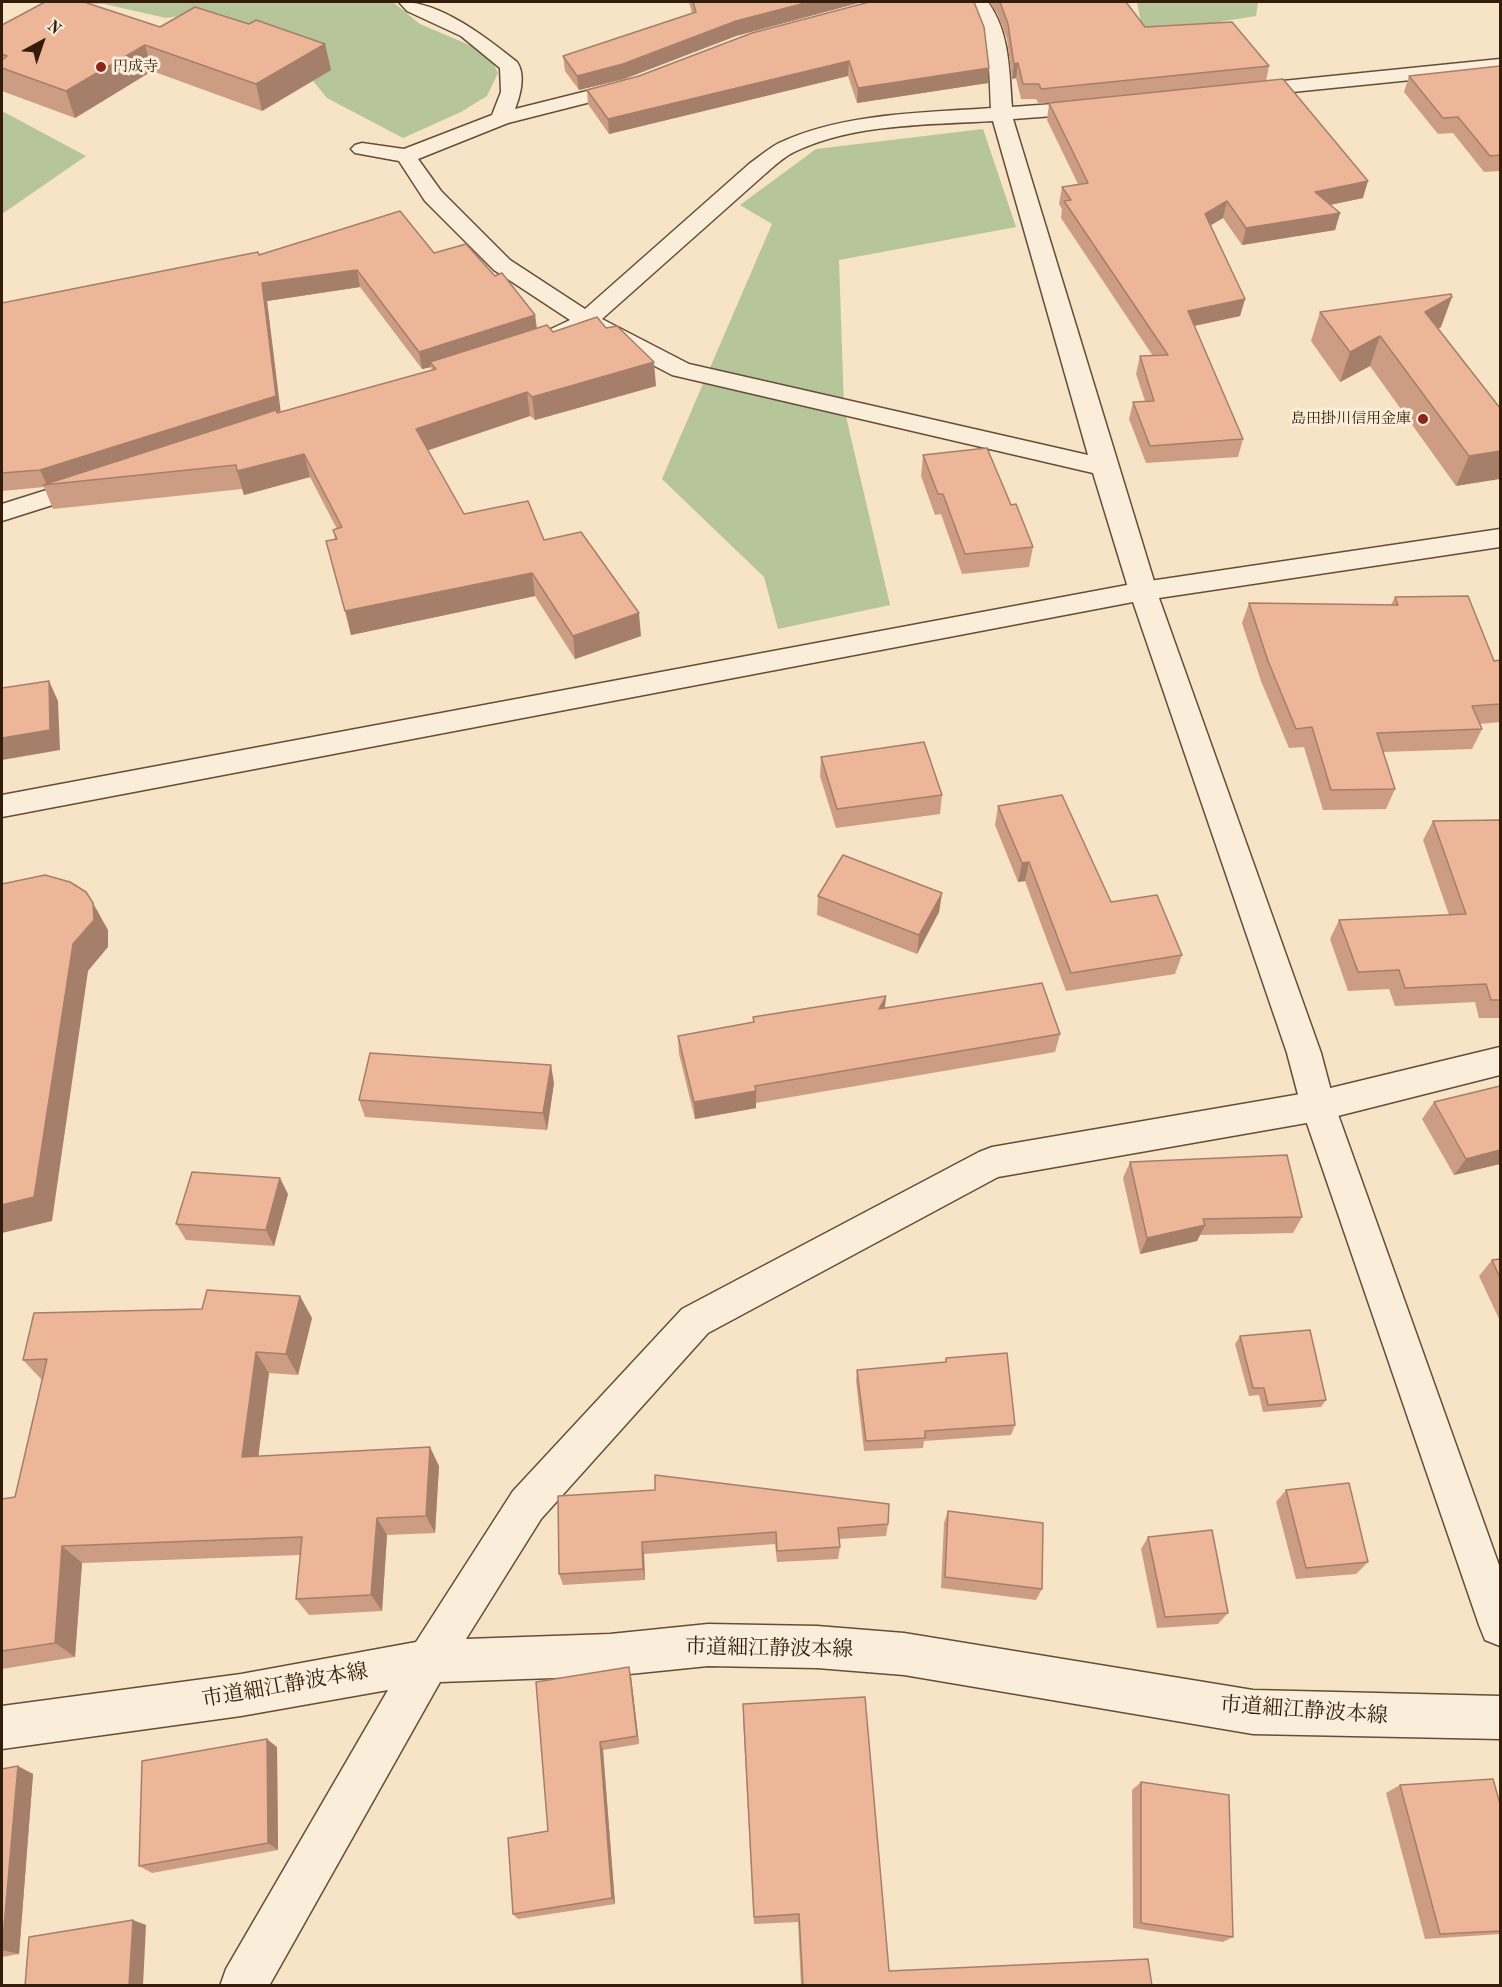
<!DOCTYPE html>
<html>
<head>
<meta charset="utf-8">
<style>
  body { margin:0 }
  #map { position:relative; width:1502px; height:1987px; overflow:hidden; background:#f7e3c5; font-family:"Old Standard TT",serif }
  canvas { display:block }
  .frame { position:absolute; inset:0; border:3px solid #331d0a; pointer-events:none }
  .north { position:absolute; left:12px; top:12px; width:60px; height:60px; -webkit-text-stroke:4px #faedd9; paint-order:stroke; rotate:40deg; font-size:16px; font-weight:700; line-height:24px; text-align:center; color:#331d0a }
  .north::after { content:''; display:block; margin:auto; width:21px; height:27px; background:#331d0a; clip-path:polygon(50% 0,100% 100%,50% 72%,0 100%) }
</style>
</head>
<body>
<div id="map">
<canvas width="1502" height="1987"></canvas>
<div class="frame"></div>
<div class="north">N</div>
</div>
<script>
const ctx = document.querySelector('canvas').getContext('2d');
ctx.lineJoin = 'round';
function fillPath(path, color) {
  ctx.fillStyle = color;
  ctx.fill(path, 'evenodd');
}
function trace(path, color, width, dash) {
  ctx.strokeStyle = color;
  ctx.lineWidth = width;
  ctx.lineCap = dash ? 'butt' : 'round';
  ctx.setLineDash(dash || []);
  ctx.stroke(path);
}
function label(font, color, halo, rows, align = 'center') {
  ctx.font = font + ' "Old Standard TT","Noto Serif JP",serif';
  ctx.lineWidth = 6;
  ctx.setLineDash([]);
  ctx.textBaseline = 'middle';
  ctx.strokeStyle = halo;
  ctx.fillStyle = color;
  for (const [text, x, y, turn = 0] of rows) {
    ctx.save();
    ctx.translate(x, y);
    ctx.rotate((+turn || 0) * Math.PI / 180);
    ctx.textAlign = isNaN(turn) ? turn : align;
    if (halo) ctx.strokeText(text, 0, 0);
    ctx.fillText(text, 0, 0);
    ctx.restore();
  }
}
const green = new Path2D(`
  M19,2H393L420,24L488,53L498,73L487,96L461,112L403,138L327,98L286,48L206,12L166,18L104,4Z
  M1137,2H1258L1256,16L1143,34Z
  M2,111L86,156L2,214Z
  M983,129L1016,227L839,260L844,408L890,605L778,629L764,577L662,479L772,224L740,205L816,149Z`);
const minor = new Path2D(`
  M399,2C439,0 487,38 517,62C526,75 520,96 515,109L631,80L638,82L641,86L638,90L508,123L418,159L441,191L510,260L585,309L749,164C759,157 769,148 779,143C843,113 922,113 991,108C989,72 991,33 969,2H988C1010,33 1009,70 1012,107L1094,101L1101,103L1104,107L1101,111L1094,113L1013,119L1157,591L1153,598L1143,600L1133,598L1129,591L1093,473L672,375L586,330L552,346H536L532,341L536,336L570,320L494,270L425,201L399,161L355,153L351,149L355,145L362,143L404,149L492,115L501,92L500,68L461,36L407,11ZM993,121L1088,455L689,364L602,319L765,174C774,166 784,157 794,152C854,123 928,125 993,121Z
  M1500,59V71L1243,97L1236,95L1233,91L1236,87L1243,85Z
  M91,476L100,478L104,484L100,490L2,521V504Z
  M1500,1047V1075L1318,1121L998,1177L708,1333L541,1519L466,1639L610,1634L708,1624L817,1626L904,1633L1253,1690L1500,1696V1739L1253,1734L904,1675L817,1668L708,1666L610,1676L440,1682L269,1986H220L226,1969L388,1690L241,1716L2,1749V1706L241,1674L416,1642L513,1491L682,1309L979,1152L992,1147L1318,1091Z`);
const tertiary = new Path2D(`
  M1500,529V547L1159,598L1321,1053L1335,1106L1500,1568V1646L1485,1640L1479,1625L1301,1106L1287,1053L1133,602L2,817V795L1143,582Z`);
const wall = new Path2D(`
  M689,2H862L736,36L624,79L579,90L565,71L563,56L692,13Z
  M869,2L988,83L857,103L848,76L609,134L588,104L587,90L639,76Z
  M989,2H1126L1145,27L1269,66L1266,81L1039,104L1036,99H1021L1016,78L1012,79L1007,39L997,13Z
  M249,24L325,44L331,70L262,111L152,71L75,118L2,91V25L160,27Z
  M1500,66V171L1484,172L1453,133L1438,134L1404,92L1409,76Z
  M1049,103L1363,198L1330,205L1340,213L1335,230L1242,245L1223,218L1211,225L1245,299L1240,316L1194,326L1243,439L1238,457L1146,463L1129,419L1133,402L1145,401L1136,374L1140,356H1153L1061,218L1062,209L1059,204L1062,187L1078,184L1047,120Z
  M434,253L495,276L535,315L537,328L553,332L656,386L535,420L530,416L428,450L464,514L544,540L641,636L575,659L535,596L351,635L335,539L333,530L337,529L310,477L244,495L242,489L53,509L44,487L2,491V303L259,255ZM360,287L422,369L431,367L432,371L280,412L267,301Z
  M1320,312L1441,327L1438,328L1500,408L1456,486L1370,366L1340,382L1311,341Z
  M923,455L1011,505L1033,547L1029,567L962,574L941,514L935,515L921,476Z
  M1395,597L1494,661L1500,660V722L1480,724L1482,729L1472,749L1383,752L1395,789L1386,809L1323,810L1304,747L1289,748L1261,681L1242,623L1249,603L1391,605Z
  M821,757L942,795L940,814L836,828L820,776Z
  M998,806L1111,902L1182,955L1175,974L1066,991L1025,881L1018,882L995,825Z
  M1500,820V1018H1479L1475,1002L1395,1006L1389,989L1348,991L1330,939L1339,920L1449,915L1423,840L1433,821Z
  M942,893L939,912L917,954L817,915L818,896Z
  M886,996L885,1008L1060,1034L1055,1052L756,1103V1108L695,1119L679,1054L678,1036L753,1022V1017Z
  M554,1083L547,1130L365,1117L359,1100Z
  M1434,1102L1500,1164L1454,1175L1422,1119Z
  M1130,1162L1302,1217L1293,1233L1200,1235L1197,1241L1140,1254L1123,1178Z
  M288,1194L274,1246L186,1240L176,1224Z
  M1500,1259V1321L1479,1276L1492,1260Z
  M312,1318L298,1375L269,1373L258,1456L439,1466L435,1533L387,1535L382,1611L309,1615L296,1599L300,1555L82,1563L75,1657L2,1669V1499L15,1497L42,1380L23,1360Z
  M1240,1336L1326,1400L1321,1407L1263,1412L1259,1395L1249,1396L1235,1344Z
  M946,1358L1015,1425L1011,1435L924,1441L923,1448L864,1451L856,1381L857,1370L945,1362Z
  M1286,1490L1368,1562L1356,1574L1296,1579L1276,1502Z
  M558,1496L888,1524L886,1536L839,1539L840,1547L838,1559L777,1562L775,1544L644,1554L645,1580L563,1585L559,1574Z
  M948,1511L1042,1589L1036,1600L941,1588L944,1523Z
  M1148,1537L1228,1613L1218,1624L1157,1628L1141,1549Z
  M631,1676L639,1744L603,1750L615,1904L518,1919L513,1914L548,1831Z
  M743,1717L889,1971L1152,1986H801L798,1922L754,1924Z
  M277,1747L278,1850L152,1873L139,1866Z
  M2,1769L33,1774L19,1954L2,1957Z
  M1141,1782L1233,1937L1223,1942L1133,1928L1132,1790Z
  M1400,1785L1500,1804V1934L1425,1939L1386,1793Z`);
const shadedWall = new Path2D(`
  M809,2H862L736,36L624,79L579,90L577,76L736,21Z
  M325,44L331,70L262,111L256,84Z
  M145,45L152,71L75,118L66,91Z
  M849,61L848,76L609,134L608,119Z
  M1018,63L1016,78L1012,79L1014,64Z
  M989,68L988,83L857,103L858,88Z
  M1368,181L1363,198L1310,209L1315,192Z
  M1227,201L1223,218L1201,231L1205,214Z
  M1340,213L1335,230L1242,245L1246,228Z
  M357,270L360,287L267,301L281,414L47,485L40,470L262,283Z
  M1452,297L1441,327L1414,342L1425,312Z
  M1245,299L1240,316L1184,328L1188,311Z
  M535,315L537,333L430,362L431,367L422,369L419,352Z
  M1380,336L1370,366L1340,382L1350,352Z
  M654,362L656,386L535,420L532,397Z
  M527,392L530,416L420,453L416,429Z
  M1500,451V479L1456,486L1469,456Z
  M304,454L310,477L244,495L237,471Z
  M532,573L535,596L351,635L345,611Z
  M639,613L641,636L575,659L573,636Z
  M49,681L58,701L60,750L2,760V738Z
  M1029,862L1025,881L1018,882L1022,863Z
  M942,893L939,912L917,954L919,935Z
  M93,903L108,930V947L88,971L52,1221L2,1233V1205L73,944Z
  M886,996L884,1014L879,1009Z
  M551,1065L554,1083L547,1130L543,1113Z
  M756,1091V1108L695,1119L694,1102Z
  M1500,1150V1164L1454,1175L1466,1159Z
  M280,1178L288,1194L274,1246L266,1230Z
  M1205,1225L1197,1241L1140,1254L1147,1238Z
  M300,1296L312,1318L298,1375L286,1354Z
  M256,1352L269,1373L256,1475L242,1457Z
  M430,1447L439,1466L435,1533L426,1516Z
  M377,1518L387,1535L382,1611L371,1595Z
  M642,1542L644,1554L645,1580L643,1569Z
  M62,1546L82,1563L75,1657L55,1643Z
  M629,1667L631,1676L639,1744L637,1736Z
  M267,1739L277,1747L278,1850L268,1843Z
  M600,1742L603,1750L615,1904L612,1898Z
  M18,1766L33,1774L19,1954L2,1950Z
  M133,1920L146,1925L143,1986H129Z`);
const building = new Path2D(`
  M45,2H84L160,27L195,7L249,24L256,20L325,44L256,84L145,45L66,91L2,68V60L7,56L2,54V25Z
  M693,2H809L736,21L623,64L577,76L563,56L696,12Z
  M869,2H974L984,27L989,68L858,88L849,61L608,119L587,90L639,76L752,33Z
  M1000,2H1126L1145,27L1232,22L1269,66L1041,89L1039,84H1023L1018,63L1014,64L1008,24Z
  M1500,66V155L1490,156L1458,117L1443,118L1409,76Z
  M1283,79L1368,181L1315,192L1340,213L1246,228L1227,201L1205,214L1245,299L1188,311L1243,439L1150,446L1133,402L1154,401L1140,356L1168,355L1064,201L1071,200L1062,187L1088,183L1049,103Z
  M400,211L434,253L466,244L495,276L502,273L535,315L419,352L357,270L262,283L276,396L40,470L2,473V303L258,252L259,255Z
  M1451,294L1452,297L1425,312L1500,408V451L1469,456L1380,336L1350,352L1320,312Z
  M597,317L606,328L617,326L654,362L532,397L527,392L416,429L464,514L528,501L544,540L581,532L639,613L573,636L532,573L345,611L326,541L337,539L333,530L342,527L304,454L237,471L236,465L43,485L276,410L277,413L436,369L430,362L547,325L553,332Z
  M987,448L1011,505L1016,504L1033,547L965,554L943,494H938L923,455Z
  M1468,596L1494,661L1500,660V704L1472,706L1482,729L1377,733L1395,789L1331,790L1312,727L1296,729L1268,661L1249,603L1398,605L1395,597Z
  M49,681L50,730L2,738V688Z
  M924,742L942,795L837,809L821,757Z
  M1062,795L1111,902L1157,895L1182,955L1071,973L1029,862L1022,863L998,806Z
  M1500,820V1000H1491L1486,984L1405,988L1399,970L1358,972L1339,920L1466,914L1433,821Z
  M843,855L942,893L919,935L818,896Z
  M45,875L70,882L86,892L93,903L94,920L73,944L34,1197L2,1205V884Z
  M1042,983L1060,1034L755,1086L756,1091L694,1102L678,1036L754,1022L753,1017L886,996L879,1009Z
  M370,1053L551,1065L543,1113L359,1100Z
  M1500,1086V1150L1466,1159L1434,1102Z
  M1287,1155L1302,1217L1203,1219L1205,1225L1147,1238L1130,1162Z
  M192,1172L280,1178L266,1230L176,1224Z
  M1500,1259V1278L1492,1260Z
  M207,1290L300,1296L286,1354L256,1352L242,1457L430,1447L426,1516L377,1518L371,1595L296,1599L302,1537L62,1546L55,1643L2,1651V1499L15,1497L47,1359L23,1360L34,1313L202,1309Z
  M1310,1330L1326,1400L1268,1405L1264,1388H1253L1240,1336Z
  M1007,1353L1015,1425L925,1431V1438L866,1441L857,1370L946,1362V1358Z
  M655,1475L889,1504L888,1524L838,1528L840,1547L777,1551L776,1532L642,1542L643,1569L559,1574L558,1496L655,1490Z
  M1349,1483L1368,1562L1306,1568L1286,1490Z
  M948,1511L1043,1523L1042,1589L945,1577Z
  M1212,1530L1228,1613L1165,1617L1148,1537Z
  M629,1667L637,1736L600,1742L612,1898L513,1914L508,1838L548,1831L536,1682Z
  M865,1697L889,1971L1148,1959L1152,1986H803L799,1914L754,1917L743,1704Z
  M267,1739L268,1843L139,1866L142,1761Z
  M18,1766L2,1950V1769Z
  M1493,1779L1500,1804V1931L1440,1934L1400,1785Z
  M1141,1782L1229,1795L1233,1937L1141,1923Z
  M133,1920L129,1986H25L29,1937Z`);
const markers = [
  [101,67,6,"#8f2418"],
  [1423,419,6,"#8f2418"]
];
const farPoinames = [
  ["円成寺",113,67],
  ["島田掛川信用金庫",1411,419,"right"]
];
const nearStreetnames = [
  ["市道細江静波本線",769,1649,1],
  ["市道細江静波本線",285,1686,-10],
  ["市道細江静波本線",1304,1711,4]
];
fillPath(green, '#b7c59a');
trace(minor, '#644e39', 3);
trace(tertiary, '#644e39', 3);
fillPath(minor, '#faedd9');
fillPath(tertiary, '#faedd9');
fillPath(wall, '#cc9d83');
fillPath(shadedWall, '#a67f6a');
fillPath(building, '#edb698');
trace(building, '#a67f6a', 1.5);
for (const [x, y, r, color] of markers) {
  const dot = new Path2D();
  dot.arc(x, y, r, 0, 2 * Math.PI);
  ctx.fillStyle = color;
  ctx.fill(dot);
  trace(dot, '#faedd9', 2);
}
label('15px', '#331d0a', '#faedd9', farPoinames, 'left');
label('21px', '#331d0a', '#faedd9', nearStreetnames);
</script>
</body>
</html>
